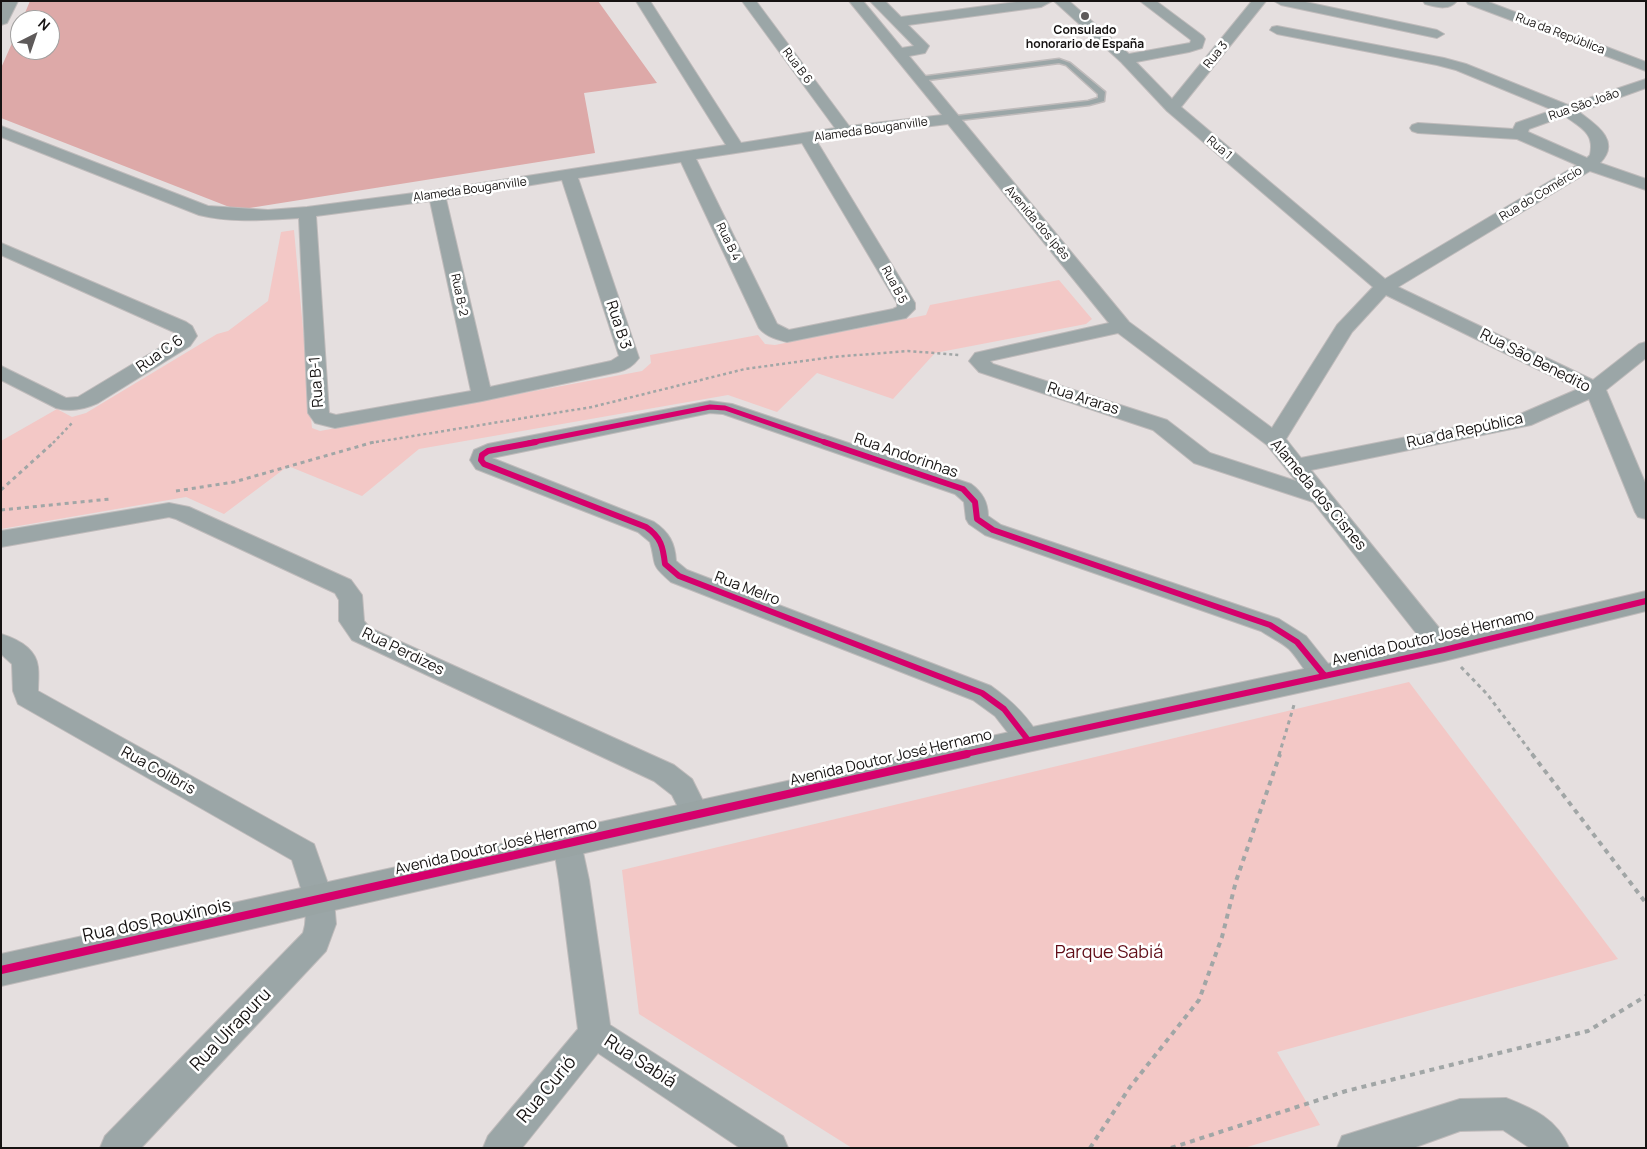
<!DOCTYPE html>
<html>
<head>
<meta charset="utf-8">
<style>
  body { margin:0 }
  #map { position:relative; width:1647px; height:1149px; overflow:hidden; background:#e5dfdf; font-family:Manrope,sans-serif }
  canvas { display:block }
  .frame { position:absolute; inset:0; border:2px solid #161312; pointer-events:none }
  .north { position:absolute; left:10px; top:10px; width:50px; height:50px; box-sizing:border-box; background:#fff; border:1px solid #a2a1a0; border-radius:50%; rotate:41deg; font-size:14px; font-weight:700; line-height:20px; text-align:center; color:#161312 }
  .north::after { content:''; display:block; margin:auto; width:18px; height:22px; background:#5e5a5a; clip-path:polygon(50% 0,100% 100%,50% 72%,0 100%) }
</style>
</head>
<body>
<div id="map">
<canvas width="1647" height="1149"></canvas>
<div class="frame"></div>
<div class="north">N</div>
</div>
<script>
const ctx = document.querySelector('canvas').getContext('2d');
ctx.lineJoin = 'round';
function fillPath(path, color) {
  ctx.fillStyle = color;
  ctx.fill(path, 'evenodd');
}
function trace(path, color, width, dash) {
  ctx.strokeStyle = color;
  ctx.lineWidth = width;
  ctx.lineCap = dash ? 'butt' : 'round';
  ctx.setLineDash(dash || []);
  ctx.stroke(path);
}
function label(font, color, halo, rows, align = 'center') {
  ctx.font = font + ' Manrope,sans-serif';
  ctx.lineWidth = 5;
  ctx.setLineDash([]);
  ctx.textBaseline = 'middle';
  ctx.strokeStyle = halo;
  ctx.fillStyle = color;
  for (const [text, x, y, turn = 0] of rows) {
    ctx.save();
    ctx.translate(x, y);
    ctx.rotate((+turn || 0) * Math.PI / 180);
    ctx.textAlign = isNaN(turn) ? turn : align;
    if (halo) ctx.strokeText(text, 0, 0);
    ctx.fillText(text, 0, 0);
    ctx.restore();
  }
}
const green = new Path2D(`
  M294,230L312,428L320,431L642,371L651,363L650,355L758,335L765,344L775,345L926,315L930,305L1059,280L1092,319L1086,324L935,353L893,399L817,373L777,412L728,395L419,449L362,496L288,466L224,514L186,497L1,529V441L57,409L72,417L86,413L217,334L228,331L268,301L281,232Z
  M1409,682L1618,959L1277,1052L1320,1125L1244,1148H852L639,1014L622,870Z`);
const forest = new Path2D(`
  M30,1H598L657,83L584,93L595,153L237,210L1,118V68L20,25V50H50V20H22Z`);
const pathFar2 = new Path2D(`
  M53,443L73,422
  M370,443L592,407L745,369L833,357L908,351L959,355`);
const pathFar1 = new Path2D(`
  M1,490L54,442
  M176,491L234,482L374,442
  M1,510L110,499
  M1461,667L1487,694L1533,755
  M1279,755L1294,705`);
const path = new Path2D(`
  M1532,754L1646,903
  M1090,1148L1130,1087L1199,1000L1222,937L1236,881L1280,754
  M1171,1148L1346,1091L1588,1031L1646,996`);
const lane = new Path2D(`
  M1059,59L1070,63L1105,92L1104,101L1089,105L951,121H948V117L1088,101L1098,98V94L1066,65L1059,63L920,81L916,79L920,77Z`);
const street = new Path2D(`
  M636,1H650L741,143L835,128L742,1H756L849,126L942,115L849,1H863L902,48L914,46L870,1H885L901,17L1024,1H1052L1041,7L908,25L929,46L925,53L909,56L1129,322L1272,428L1337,325L1373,287L1167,111L1121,62L1054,1H1069L1129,54L1190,43L1191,40L1140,1H1156L1203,36L1205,39L1202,48L1189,52L1136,62L1172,99L1252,1H1266L1181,107L1385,279L1577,165L1517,139L1418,133L1412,131L1410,128L1412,125L1418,123L1513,129L1516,123L1553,110L1456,70L1437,65L1277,34L1270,30L1272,27L1277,26L1444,58L1466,64L1568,105L1646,79V88L1579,112C1595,124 1622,141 1600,163L1646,179V190L1590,171L1398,287L1593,380L1639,344L1646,342V358L1606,390L1646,485V519L1638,517L1635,512L1589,399L1531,425L1311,470L1457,650L1453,657L1444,659L1435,657L1313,502L1194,463L1153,430L979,372L969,361L975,353L1109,323L948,124L816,140L915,303V309L906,318L787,342C778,340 765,336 759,328L681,162L578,178L639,358C634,365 627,370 618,372L482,401L335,428L315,423L308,413L299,218C266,220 231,223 199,215L1,137V126L208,206L268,210L307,207L437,190L726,145ZM1565,116C1581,128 1595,133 1590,155L1587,158L1528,132L1529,129ZM802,143L897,303V307L893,309L789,330L777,324L696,159ZM562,180L619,356L611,361L490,387L446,199ZM430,201L471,391L336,415L329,413L316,216ZM1386,295L1578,389L1518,415L1301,458L1286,439L1352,332ZM1118,333L1267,445L1296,481L1210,453L1167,420L993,364L990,361Z
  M1274,1H1301L1437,30L1444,34L1437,38L1281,5Z
  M1423,1H1457C1448,11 1437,7 1425,4Z
  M1466,1H1486L1646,62V71L1468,4Z
  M1,243L186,322L192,326L197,336L190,346L98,403C85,409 70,412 56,408L1,380V366L66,398L78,397L176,338V333L1,255Z
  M710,401L732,404L971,484C982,492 988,502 988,516L1001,525L1279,619L1306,636L1337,675L1333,682C1310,689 1303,663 1289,649C1281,642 1270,637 1261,631L985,535L969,524L966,519L964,502L955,494L723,414L710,413L492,458L654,522C669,532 675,543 676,561L687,570L991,686C1012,701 1029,717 1041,740L1037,747L1028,750L1019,747L995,716L973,700L671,582C649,563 657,566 650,542L638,532L476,469L470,460L474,450L488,444Z
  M169,503L189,507L351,580L362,595L364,621L370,628L674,765L692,779L710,815L706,823L696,827L686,823L672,795L654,781L352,640L339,621V600L335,593L176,519L169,517L1,547V531Z
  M1,634C17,639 36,648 38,667C39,675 38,683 38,691L314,844L334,901L336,924L326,951L141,1148H100L105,1136L303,933C311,910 299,883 292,860L18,704L13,691L12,664L1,654Z
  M567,831L577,835L581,843L589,880L610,1025L783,1136L788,1148H740L598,1053L522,1148H483L488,1136L578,1029L559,880L553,843L557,835Z
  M1506,1098C1534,1109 1557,1119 1569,1148H1530L1503,1130L1460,1131L1413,1148H1337L1342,1136L1460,1099Z`);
const secondary = new Path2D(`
  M2,1H18L7,23L1,25Z
  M1646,591V611L1444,661L1028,752L1,986V954L1028,728L1444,639Z`);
const cyclewayFar2 = new Path2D(`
  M529,443L710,407L725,408L827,443`);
const cyclewayFar1 = new Path2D(`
  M536,442L488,451L482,455L481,460L484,464L646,527C661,537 663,547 665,564L679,576L982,693L1004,709L1028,740
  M824,442L963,489L975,502L977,519L993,530L1270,625L1297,642L1324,675
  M961,755L1444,650L1646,601`);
const cycleway = new Path2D(`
  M1,970L967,754`);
const markers = [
  [1085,16,5,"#5e5a5a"]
];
const farPoinames = [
  ["Consulado",1085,31],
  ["honorario de España",1085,45]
];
const farStreetnames = [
  ["Rua da República",1560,34,21],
  ["Rua 3",1216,55,-51],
  ["Rua B 6",797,66,53],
  ["Rua São João",1584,105,-19],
  ["Alameda Bouganville",871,130,-8],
  ["Rua 1",1219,148,40],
  ["Alameda Bouganville",470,190,-8],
  ["Rua do Comércio",1541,194,-31],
  ["Avenida dos Ipês",1037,223,50],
  ["Rua B 4",728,242,64],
  ["Rua B 5",894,285,62],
  ["Rua B-2",459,295,78]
];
const streetNames = [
  ["Rua B 3",618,325,72],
  ["Rua C 6",160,354,-35],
  ["Rua São Benedito",1535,361,27],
  ["Rua B-1",317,382,-94],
  ["Rua Araras",1083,399,18],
  ["Rua da República",1465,431,-12],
  ["Rua Andorinhas",906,456,19],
  ["Alameda dos Cisnes",1318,495,50],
  ["Rua Melro",747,589,21],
  ["Avenida Doutor José Hernamo",1433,638,-13],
  ["Rua Perdizes",403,652,26],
  ["Avenida Doutor José Hernamo",891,758,-13],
  ["Rua Colibris",158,771,29],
  ["Avenida Doutor José Hernamo",496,847,-13]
];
const nearStreetnames = [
  ["Rua dos Rouxinois",157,921,-12],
  ["Rua Uirapuru",231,1030,-46],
  ["Rua Sabiá",640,1062,33],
  ["Rua Curió",547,1090,-50]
];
const nearParknames = [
  ["Parque Sabiá",1109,953]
];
fillPath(green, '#f3c8c6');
fillPath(forest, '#dda9a8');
trace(lane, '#bfbbbb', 3);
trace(street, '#bfbbbb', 2);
trace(secondary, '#bfbbbb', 2);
trace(pathFar2, '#a1a6a6', 2.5, [3, 3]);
trace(pathFar1, '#a1a6a6', 3, [4, 4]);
trace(path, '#a1a6a6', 4, [5, 5]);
fillPath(lane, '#9ba6a7');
fillPath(street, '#9ba6a7');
fillPath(secondary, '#99a4a4');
trace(cyclewayFar2, '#d6006c', 5);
trace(cyclewayFar1, '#d6006c', 6);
trace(cycleway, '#d6006c', 8);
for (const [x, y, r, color] of markers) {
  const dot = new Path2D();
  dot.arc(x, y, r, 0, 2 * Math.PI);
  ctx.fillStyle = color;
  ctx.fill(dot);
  trace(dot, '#fff', 2);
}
label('bold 12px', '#161312', '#fff', farPoinames);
label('12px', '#161312', '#fff', farStreetnames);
label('15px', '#161312', '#fff', streetNames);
label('18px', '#161312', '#fff', nearStreetnames);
label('18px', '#600d17', '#fff', nearParknames);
</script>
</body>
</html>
